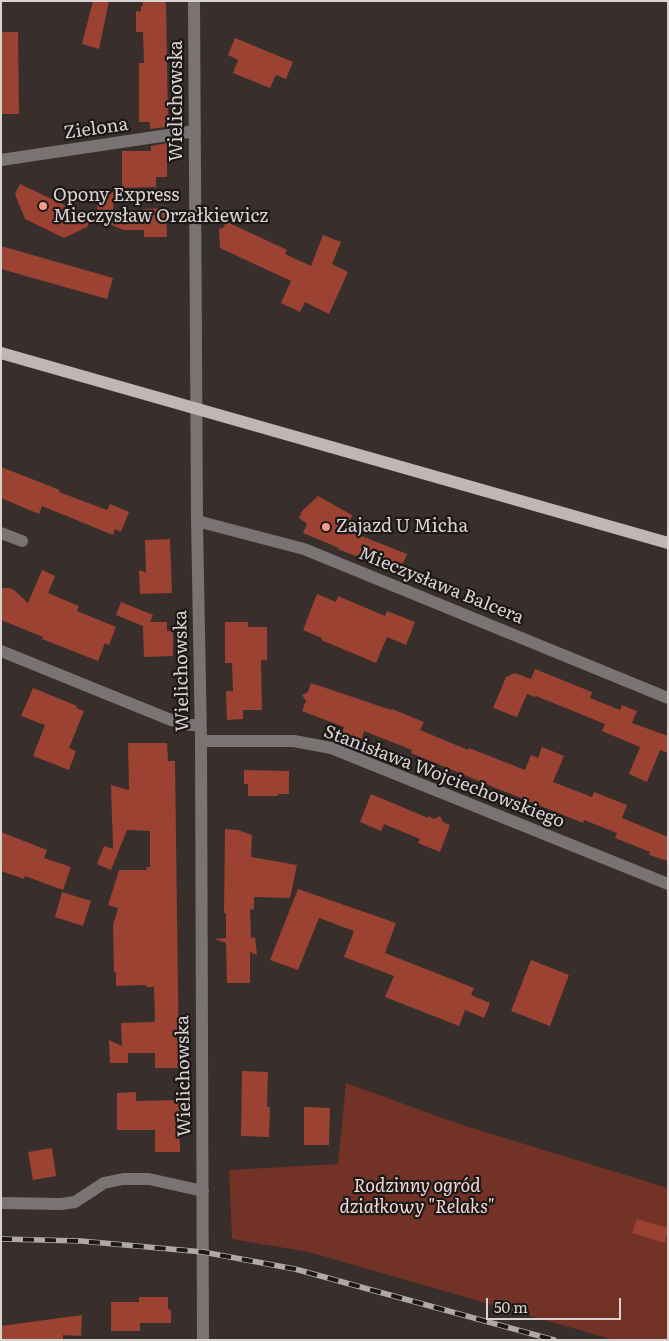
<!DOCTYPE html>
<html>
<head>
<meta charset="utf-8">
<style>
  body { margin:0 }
  #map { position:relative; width:669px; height:1341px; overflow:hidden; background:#382e2c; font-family:Literata,serif }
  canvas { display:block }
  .frame { position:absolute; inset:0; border:2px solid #d9d3d2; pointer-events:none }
  .scale { position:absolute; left:486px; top:1298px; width:135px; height:22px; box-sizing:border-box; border:2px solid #d9d3d2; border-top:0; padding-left:6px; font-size:15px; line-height:18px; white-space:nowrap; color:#d9d3d2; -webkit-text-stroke:4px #1c1817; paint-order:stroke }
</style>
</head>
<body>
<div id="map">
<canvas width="669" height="1341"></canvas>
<div class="frame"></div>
<div class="scale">50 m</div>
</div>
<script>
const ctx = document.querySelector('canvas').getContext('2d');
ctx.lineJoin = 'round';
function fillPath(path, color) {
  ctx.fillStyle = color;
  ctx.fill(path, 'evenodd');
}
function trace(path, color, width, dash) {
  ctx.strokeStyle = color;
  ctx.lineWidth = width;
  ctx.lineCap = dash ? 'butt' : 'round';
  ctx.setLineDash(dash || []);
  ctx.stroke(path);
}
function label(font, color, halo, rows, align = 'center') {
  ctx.font = font + ' Literata,serif';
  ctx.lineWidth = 4.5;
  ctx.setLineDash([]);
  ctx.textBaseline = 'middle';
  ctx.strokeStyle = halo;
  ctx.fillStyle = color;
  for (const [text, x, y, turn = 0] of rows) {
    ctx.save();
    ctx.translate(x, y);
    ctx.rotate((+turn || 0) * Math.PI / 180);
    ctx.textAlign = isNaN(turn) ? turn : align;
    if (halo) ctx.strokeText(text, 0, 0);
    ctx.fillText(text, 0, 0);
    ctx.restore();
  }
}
const green = new Path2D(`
  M346,1083L459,1124L668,1188V1340H614L309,1252L232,1239L229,1170L338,1164Z`);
const building = new Path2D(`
  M93,1H109L99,49L82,44Z
  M143,1L166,2L168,123H166V127L150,129V122H139V63H144L143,32H136V11L141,12V6H143Z
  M1,32H18L19,114H1Z
  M235,38L293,62L286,79L276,75L270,88L233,73L238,60L228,55Z
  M167,143V177H156V187L122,188V151H151V146Z
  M20,184L92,218L87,227L64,238L25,219L15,194Z
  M97,191L114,192L113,217H144L143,209L166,208L167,237H144V230H123L94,217H97Z
  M225,221L287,250L285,254L311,266L323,235L341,242L332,264L348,272L329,314L305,302L300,312L281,303L291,281L220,248L219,229L224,227Z
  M1,246L113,278L107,299L1,269Z
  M1,467L60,490L59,492L107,510L110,504L129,512L121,532L115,529L113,535L42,506L39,514L1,498Z
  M318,496L352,515L346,530L407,554L399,573L338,549L339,548L303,533L307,524L299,518L302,511Z
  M170,539L172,593L140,594L139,570L146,573L145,540Z
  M42,570L55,576L48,593L79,606L77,611L116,627L109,645L105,643L98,661L42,639L43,637L1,620V588H9L14,590L28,603Z
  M317,594L336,602L338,596L385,616L387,611L415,622L406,645L387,637L376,663L321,640L322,638L303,630Z
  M121,602L153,615L150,622H167V631H173V656L144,657L143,626L116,615Z
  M225,622H248V627H267V660H261L262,710H243V719L227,720L226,691H233L232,663H225Z
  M535,669L592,692L590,698L620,710L622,705L637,711L632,723L668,736V753L660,750L647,782L629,774L640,747L602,731L605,724L536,696L535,697L527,694L517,717L493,708L506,677L515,673L531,679Z
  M311,683L391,710L392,709L424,722L420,730L468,750L469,748L525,770L531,755L538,758L542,747L564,756L553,782L592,797L594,792L627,805L622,818L668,837V861L649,855L650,852L615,838L617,833L584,820L583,823L491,786L411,753L412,750L364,731L362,739L342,733L344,727L302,711L306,701L302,695L308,692Z
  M33,688L77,706L76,708L84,711L69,748L76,751L69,770L33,756L45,725L21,716Z
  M128,743H167L168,761H175L179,1068H155V1053H128V1063H110L109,1040L122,1046L121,1023L154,1022L155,1020L154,987H146V985L116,986V972H114L113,925L118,908L108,905L119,870H147L146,867H150V831L127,830L111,870L97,864L104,846L113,849L111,785L129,790Z
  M244,770L289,771V794H278V796H248V784H244Z
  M371,794L428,818V816L434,819L440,816L443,822L450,825L440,852L418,843L420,839L384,824L381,831L360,822Z
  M225,829L238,830L252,835L251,857L297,865L290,898L254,897V909L250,910L251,938L255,937L257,955L250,952V983H227L226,943L215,939L226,938V913H224Z
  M1,832L47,850L44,858L71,867L63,890L25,876L24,879L1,871Z
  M298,889L396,923L385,953L474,988L471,995L490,1003L484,1018L465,1010L459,1026L385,997L394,976L344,957L354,931L319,918L298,970L270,960Z
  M62,892L91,901L83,926L55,917Z
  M531,960L569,975L550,1026L511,1011Z
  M242,1071L268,1072L267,1107H270L269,1137L241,1136Z
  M136,1092V1101L179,1100L180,1152H155V1130H117V1093Z
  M304,1107L330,1108L329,1145H304Z
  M52,1148L56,1176L33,1180L28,1152Z
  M637,1219L668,1228L665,1243L632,1233Z
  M139,1297H168V1309L171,1310V1323H140V1331H111V1302H139Z
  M82,1315L81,1336L63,1335V1340H1V1326Z`);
const minor = new Path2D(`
  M194,1L197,521L201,741L203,1340
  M1,160L195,131
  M197,521L304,549L668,698
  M1,533L22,541
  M1,651L171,720L190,725H200
  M201,741H294L331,748L668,884
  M1,1203L61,1204L75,1202L104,1183L123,1179H149L203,1191`);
const major = new Path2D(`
  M1,353L668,543`);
const rail = new Path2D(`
  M1,1239L81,1241L203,1252L295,1269L554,1340`);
const markers = [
  [43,206,5,"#f49d8c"],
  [326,527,5,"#f49d8c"]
];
const streetNames = [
  ["Wielichowska",177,101,-90],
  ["Zielona",96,129,-8],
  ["Mieczysława Balcera",441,586,22],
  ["Wielichowska",182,671,-91],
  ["Stanisława Wojciechowskiego",444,777,21],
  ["Wielichowska",184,1076,-91]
];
const poiNames = [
  ["Opony Express",53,196],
  ["Mieczysław Orzałkiewicz",53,217],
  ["Zajazd U Micha",336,527]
];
const parkNames = [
  ["Rodzinny ogród",417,1187],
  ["działkowy \"Relaks\"",417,1208]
];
fillPath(green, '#723226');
fillPath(building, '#9c4232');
trace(minor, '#797473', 12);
trace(major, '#c1b6b4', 12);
trace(rail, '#b0a9a8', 5.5);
trace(rail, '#1c1817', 4, [11]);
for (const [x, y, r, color] of markers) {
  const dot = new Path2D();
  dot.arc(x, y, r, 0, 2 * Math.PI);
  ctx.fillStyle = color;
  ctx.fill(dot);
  trace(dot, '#1c1817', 2);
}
label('18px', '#d9d3d2', '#1c1817', streetNames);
label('18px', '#d9d3d2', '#1c1817', poiNames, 'left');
label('italic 18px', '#f4d9d4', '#1c1817', parkNames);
</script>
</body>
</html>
